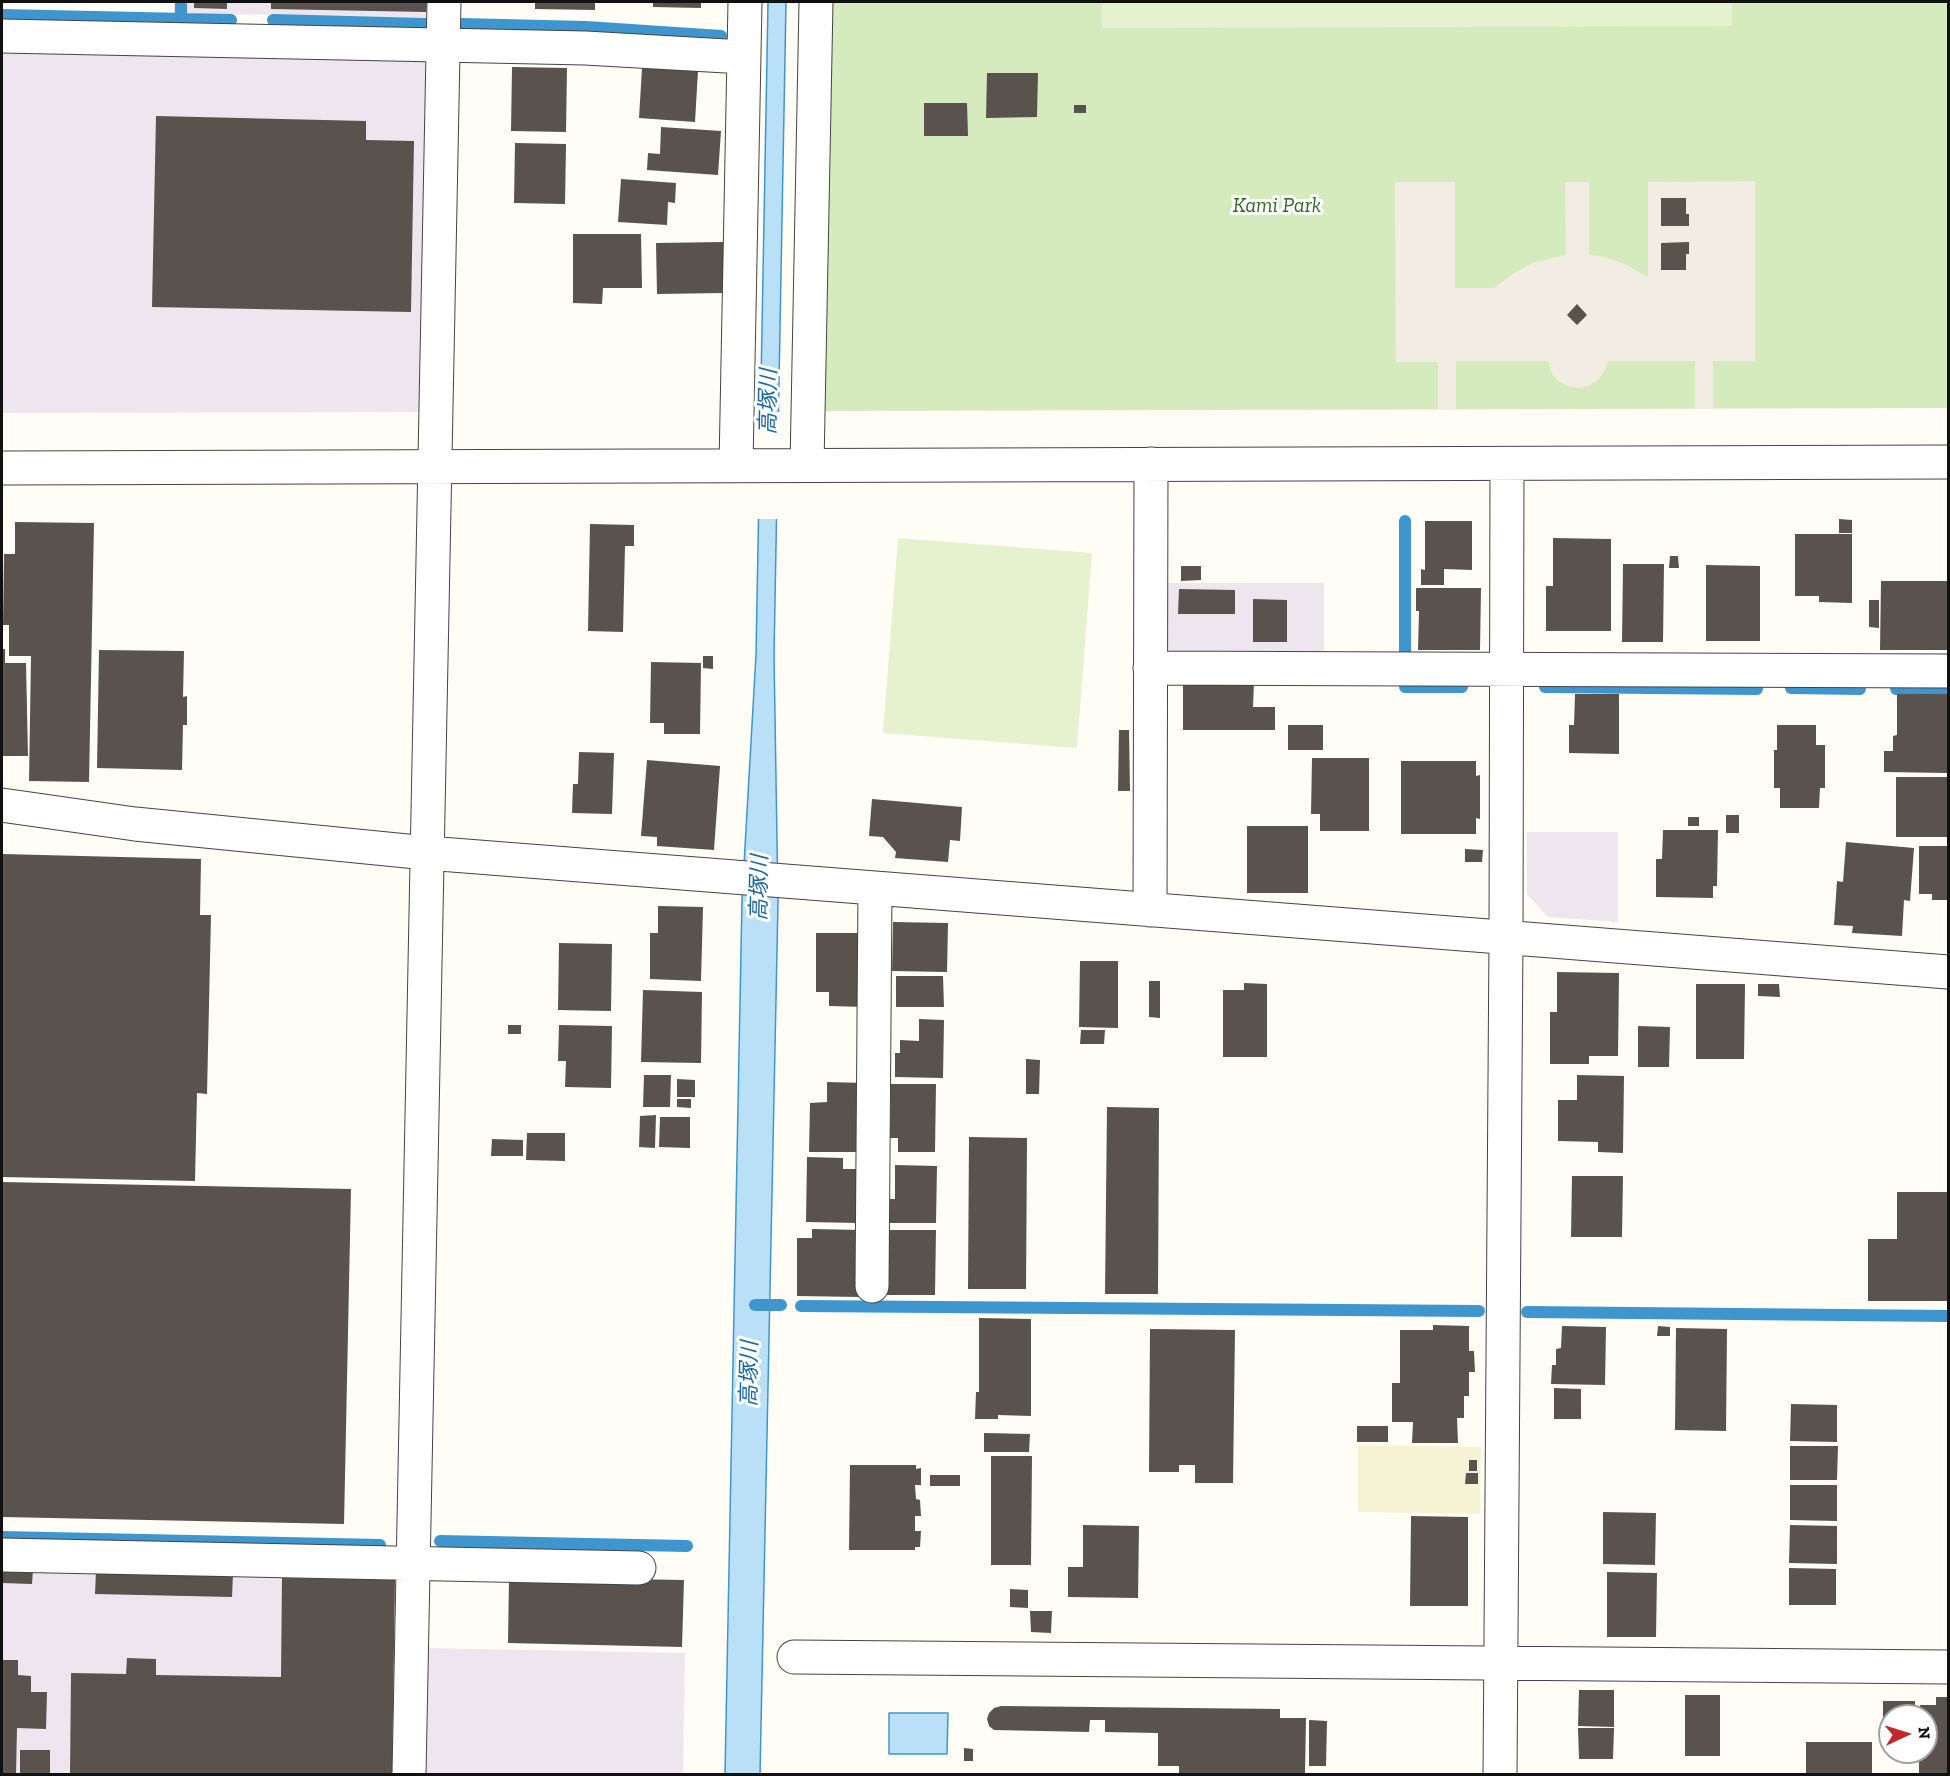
<!DOCTYPE html>
<html>
<head>
<meta charset="utf-8">
<style>
  body { margin:0 }
  #map { position:relative; width:1950px; height:1776px; overflow:hidden; background:#fffdf5; font-family:"Zilla Slab",serif }
  canvas { display:block }
  .frame { position:absolute; inset:0; border:3px solid #111; pointer-events:none }
  .north { position:absolute; left:1878px; top:1704px; width:60px; height:60px; box-sizing:border-box; background:#fff; border:2px solid #a0a0a0; border-radius:50%; rotate:86deg; font-size:16px; font-weight:700; line-height:24px; text-align:center; color:#111 }
  .north::after { content:''; display:block; margin:auto; width:21px; height:27px; background:#c4262e; clip-path:polygon(50% 0,100% 100%,50% 72%,0 100%) }
</style>
</head>
<body>
<div id="map">
<canvas width="1950" height="1776"></canvas>
<div class="frame"></div>
<div class="north">N</div>
</div>
<script>
const ctx = document.querySelector('canvas').getContext('2d');
ctx.lineJoin = 'round';
function fillPath(path, color) {
  ctx.fillStyle = color;
  ctx.fill(path, 'evenodd');
}
function trace(path, color, width, dash) {
  ctx.strokeStyle = color;
  ctx.lineWidth = width;
  ctx.lineCap = dash ? 'butt' : 'round';
  ctx.setLineDash(dash || []);
  ctx.stroke(path);
}
function label(font, color, halo, rows, align = 'center') {
  ctx.font = font + ' "Zilla Slab","Noto Sans JP",serif';
  ctx.lineWidth = 6;
  ctx.setLineDash([]);
  ctx.textBaseline = 'middle';
  ctx.strokeStyle = halo;
  ctx.fillStyle = color;
  for (const [text, x, y, turn = 0] of rows) {
    ctx.save();
    ctx.translate(x, y);
    ctx.rotate((+turn || 0) * Math.PI / 180);
    ctx.textAlign = isNaN(turn) ? turn : align;
    if (halo) ctx.strokeText(text, 0, 0);
    ctx.fillText(text, 0, 0);
    ctx.restore();
  }
}
const industrial = new Path2D(`
  M174,2H429V18L174,13Z
  M2,48L419,56L428,66L421,412L2,413Z
  M1162,583H1324V657L1162,656Z
  M1527,832H1618V922L1548,917L1527,894Z
  M2,1567L398,1575L394,1774H2Z
  M426,1648L685,1653L683,1774H423Z`);
const farmland = new Path2D(`
  M1358,1445L1481,1447L1480,1514L1358,1512Z`);
const green = new Path2D(`
  M828,2H1948V408L820,411Z`);
const pitch = new Path2D(`
  M1102,2H1732V26L1102,28Z
  M898,538L1092,553L1077,748L883,733Z`);
const plaza = new Path2D(`
  M1755,181V361H1713V409H1695V361H1608L1604,372L1598,380L1588,386L1578,388L1567,386L1557,380L1551,372L1548,361H1456V410H1438V362H1396L1395,182H1455V288H1494L1512,274L1532,263L1566,255L1565,182H1589V255L1600,256L1622,263L1648,277V182ZM1661,198H1686V214H1689L1688,226H1661ZM1689,242V254H1686V270H1662L1661,243Z`);
const water = new Path2D(`
  M768,2H786L774,655L778,902L760,1774H725L742,899L756,655Z
  M889,1713H948L947,1754H889Z`);
const pier = new Path2D(`
  M758,412H782L779,519H755Z`);
const stream = new Path2D(`
  M2,15L231,20
  M181,19V2
  M273,20L425,24
  M461,24L586,27L721,36
  M1405,657V521
  M1405,681V687H1462
  M1545,687L1757,689
  M1791,688L1860,689
  M1896,689H1948
  M755,1305H781
  M801,1306L1479,1311
  M1527,1312L1948,1316
  M2,1537L380,1545
  M440,1541L687,1546`);
const building = new Path2D(`
  M194,2H227V9L194,8Z
  M271,2H427L426,12L271,9Z
  M535,2H595V10L535,9Z
  M653,2H701V8L653,7Z
  M512,67L567,68L566,132L511,131Z
  M642,68L698,71L695,122L639,118Z
  M987,73H1038L1037,117L986,118Z
  M924,103H967L968,136H924Z
  M1074,105H1086V113H1074Z
  M156,116L366,121V140L414,141L411,312L152,307Z
  M661,127L721,131L718,175L647,170L648,153L660,154Z
  M515,143L566,144L565,204L514,203Z
  M621,179L676,183L675,203L668,202L667,225L618,222Z
  M1661,198H1686V214H1689V226H1661Z
  M573,234H641L642,288H603L602,304L573,303Z
  M723,242V293L657,294L656,243Z
  M1689,242V254H1686V270H1661V243Z
  M1577,304L1587,315L1577,325L1567,315Z
  M1839,519L1852,520V533H1839Z
  M1425,521H1472V570L1444,569V585H1421V569L1425,570Z
  M15,522L94,523L89,782L29,781L31,656H9V625H3L4,554H15Z
  M590,524L634,525V546H625L623,632L588,631Z
  M1795,534H1852V603L1819,602V596H1795Z
  M1553,538L1611,539V631H1546V586H1553Z
  M1670,556H1678L1679,568H1669Z
  M1623,564H1664L1663,642H1622Z
  M1706,565L1760,566V641H1706Z
  M1181,566H1201V580L1181,581Z
  M1881,581H1948V650H1880Z
  M1416,588H1481L1480,650H1418L1419,611H1416Z
  M1179,589L1235,590V614H1178Z
  M1253,599L1287,600V642H1253Z
  M1869,600H1879V628L1869,627Z
  M2,649H5V663H26L28,756H2Z
  M99,650L184,651L183,697L187,696V725H183L182,770L97,768Z
  M703,656H713V669L703,668Z
  M651,662L701,663L700,734H664V723H650Z
  M1254,681L1253,707H1275V730H1183V682Z
  M1575,694H1619V754L1569,753V725H1574Z
  M1897,694H1948V773L1884,772V751H1893V736L1897,735Z
  M1288,725H1323V750H1288Z
  M1777,725H1816V745H1825V788H1820L1819,808H1780V788H1774V750H1777Z
  M1119,730H1129L1130,791H1118Z
  M579,752L614,753L612,814L572,813L573,784H578Z
  M1312,758H1369V831H1320V814H1311Z
  M647,760L720,766L714,850L657,846V837L641,836Z
  M1401,761H1476V776L1480,775V819L1476,818V834H1401Z
  M1896,777H1948V837H1896Z
  M872,799L962,807L960,841L950,840L948,862L895,858L896,852L883,837L869,836Z
  M1726,815H1739V833H1726Z
  M1688,817H1699V826H1688Z
  M1247,826H1308V893H1247Z
  M1663,830H1718L1717,886H1713V898L1656,897V859H1662Z
  M1846,842L1914,848L1910,901L1904,900L1902,936L1852,933L1853,926L1834,925L1837,881L1843,882Z
  M1919,846H1948V900H1932V894H1919Z
  M1465,849L1483,850L1482,862H1465Z
  M2,854L201,859L200,915H211L207,1094L197,1093L195,1181L2,1177Z
  M658,906L703,907L701,981L650,979V933H658Z
  M893,922L948,923L947,972L892,971Z
  M816,933H865L864,1007L829,1006V992H816Z
  M559,943L612,944L611,1011L558,1010Z
  M1080,961H1118V1028L1079,1027Z
  M1557,972L1619,973L1618,1056H1589V1064H1550V1012H1557Z
  M896,976H943L944,1007H896Z
  M1149,981H1160V1018L1149,1017Z
  M1244,983L1267,984V1057H1223V990H1244Z
  M1696,984H1745L1744,1059H1696Z
  M1758,984H1779L1780,997L1758,996Z
  M643,990L702,992L701,1063L641,1062Z
  M919,1019L944,1020L943,1078L895,1077V1053H900V1040L919,1041Z
  M508,1025H521V1034H508Z
  M559,1025L612,1026L611,1088L565,1087L566,1061H558Z
  M1638,1026L1670,1027L1669,1067H1638Z
  M1081,1030H1105L1104,1044H1080Z
  M1026,1059L1040,1060L1039,1094H1026Z
  M644,1075H671L670,1107H643Z
  M1577,1075L1624,1076L1623,1153L1598,1152V1142L1558,1141V1100H1577Z
  M677,1079L695,1080V1097H677Z
  M827,1082L866,1083L859,1152H809L810,1103L827,1102Z
  M891,1084H936L935,1152H898V1138H890Z
  M677,1099H691V1108L677,1107Z
  M1107,1107L1159,1108L1158,1294H1105Z
  M656,1115L655,1148L639,1147L640,1116Z
  M660,1117H690V1148L659,1147Z
  M527,1133H565V1161L526,1160Z
  M969,1137L1027,1138L1026,1289H968Z
  M492,1139L523,1140V1156H491Z
  M807,1157L843,1158V1169H859V1223L806,1222Z
  M895,1165L937,1166L936,1223H890L889,1199H895Z
  M1572,1176H1623L1622,1237H1571Z
  M2,1182L351,1189L344,1524L2,1517Z
  M1897,1192H1948V1301H1868V1239H1897Z
  M812,1229L861,1230L860,1297L797,1296V1238H812Z
  M887,1230H936L935,1295H887Z
  M979,1318L1031,1319V1416L998,1415V1419H975L976,1392H979Z
  M1433,1325L1469,1326V1351H1474L1475,1372H1469V1396H1464V1418H1457L1458,1443H1412L1413,1422H1392V1383H1400V1330H1433Z
  M1562,1326L1606,1327L1605,1385L1551,1384L1552,1365H1556V1349L1561,1348Z
  M1658,1326L1670,1327V1336H1657Z
  M1676,1328L1727,1329L1726,1431L1675,1430Z
  M1150,1329L1235,1330L1233,1483H1195V1465H1179V1472H1149Z
  M1554,1388L1581,1389V1419H1554Z
  M1791,1404L1837,1405V1442L1790,1441Z
  M1357,1426H1388V1442H1357Z
  M984,1433L1030,1434L1029,1452H984Z
  M1790,1446H1838L1837,1480H1790Z
  M991,1456H1032L1031,1565H991Z
  M1469,1460H1477V1471H1469Z
  M850,1465H916V1469L921,1468V1485H915L916,1499L920,1500L921,1516H915V1531H921L920,1547H915V1550H849Z
  M1466,1473H1478V1484H1465Z
  M930,1475H960V1486H930Z
  M1790,1485H1837V1521L1790,1520Z
  M1603,1512L1656,1513L1655,1565L1603,1564Z
  M1411,1516L1468,1517V1606H1410Z
  M1083,1525L1139,1526L1138,1598L1068,1597V1567H1083Z
  M1790,1525L1837,1526V1564L1789,1563Z
  M2,1568L33,1569L32,1584L2,1583Z
  M1789,1568L1836,1569V1605H1789Z
  M96,1571L233,1574L232,1597L95,1594Z
  M1607,1572L1657,1573L1656,1637H1607Z
  M509,1577L684,1580L682,1647L508,1643Z
  M282,1578L395,1579L392,1774H70L71,1673L126,1674L127,1658L156,1659V1675L281,1677Z
  M1010,1589L1028,1590V1608L1010,1607Z
  M1030,1611H1052L1051,1633L1031,1632Z
  M2,1660H18V1675L31,1676V1692H47L46,1729L17,1728L16,1774H2Z
  M1579,1690H1614V1727L1578,1726Z
  M1685,1695H1720V1756H1685Z
  M1936,1697H1948V1774H1919V1752H1926V1716H1919L1920,1705H1936Z
  M1883,1701H1915V1716H1890V1733H1883Z
  M1001,1706L1280,1709V1718H1306L1305,1774H1179V1766H1158V1733L1105,1732V1720H1090L1089,1732L994,1730L989,1726L987,1719L989,1713L994,1708Z
  M1309,1720L1327,1721L1326,1766H1309Z
  M1578,1728H1614L1613,1759H1579Z
  M1806,1742H1872V1774H1806Z
  M964,1748L973,1749V1761H964Z
  M20,1750H50V1774H20Z`);
const minor = new Path2D(`
  M2,36L585,48L744,57
  M736,465L745,2
  M807,465L816,2
  M2,468L1948,462
  M1150,668L1948,671
  M2,805L135,824L427,853L1948,972
  M1150,910L1151,464
  M872,1286L875,888
  M2,1555L639,1568
  M794,1657L1948,1667
  M409,1774L444,2
  M1500,1774L1506,938L1507,464`);
const parkNames = [
  ["Kami Park",1277,206]
];
const waterNames = [
  ["高塚川",769,402,-89],
  ["高塚川",760,888,-89],
  ["高塚川",750,1374,-89]
];
fillPath(industrial, '#eee6ef');
fillPath(farmland, '#f6f3d4');
fillPath(green, '#d5ebbd');
fillPath(pitch, '#e6f2cf');
fillPath(plaza, '#f1ede2');
fillPath(water, '#b9e0f7');
trace(water, '#3f96cf', 1.5);
fillPath(pier, '#fffdf5');
trace(stream, '#3f96cf', 12);
fillPath(building, '#5a524d');
trace(minor, '#444', 35);
trace(minor, '#fff', 33);
label('italic 21px', '#2f6b1f', '#fff', parkNames);
label('italic 22px', '#1768a6', '#fff', waterNames);
</script>
</body>
</html>
